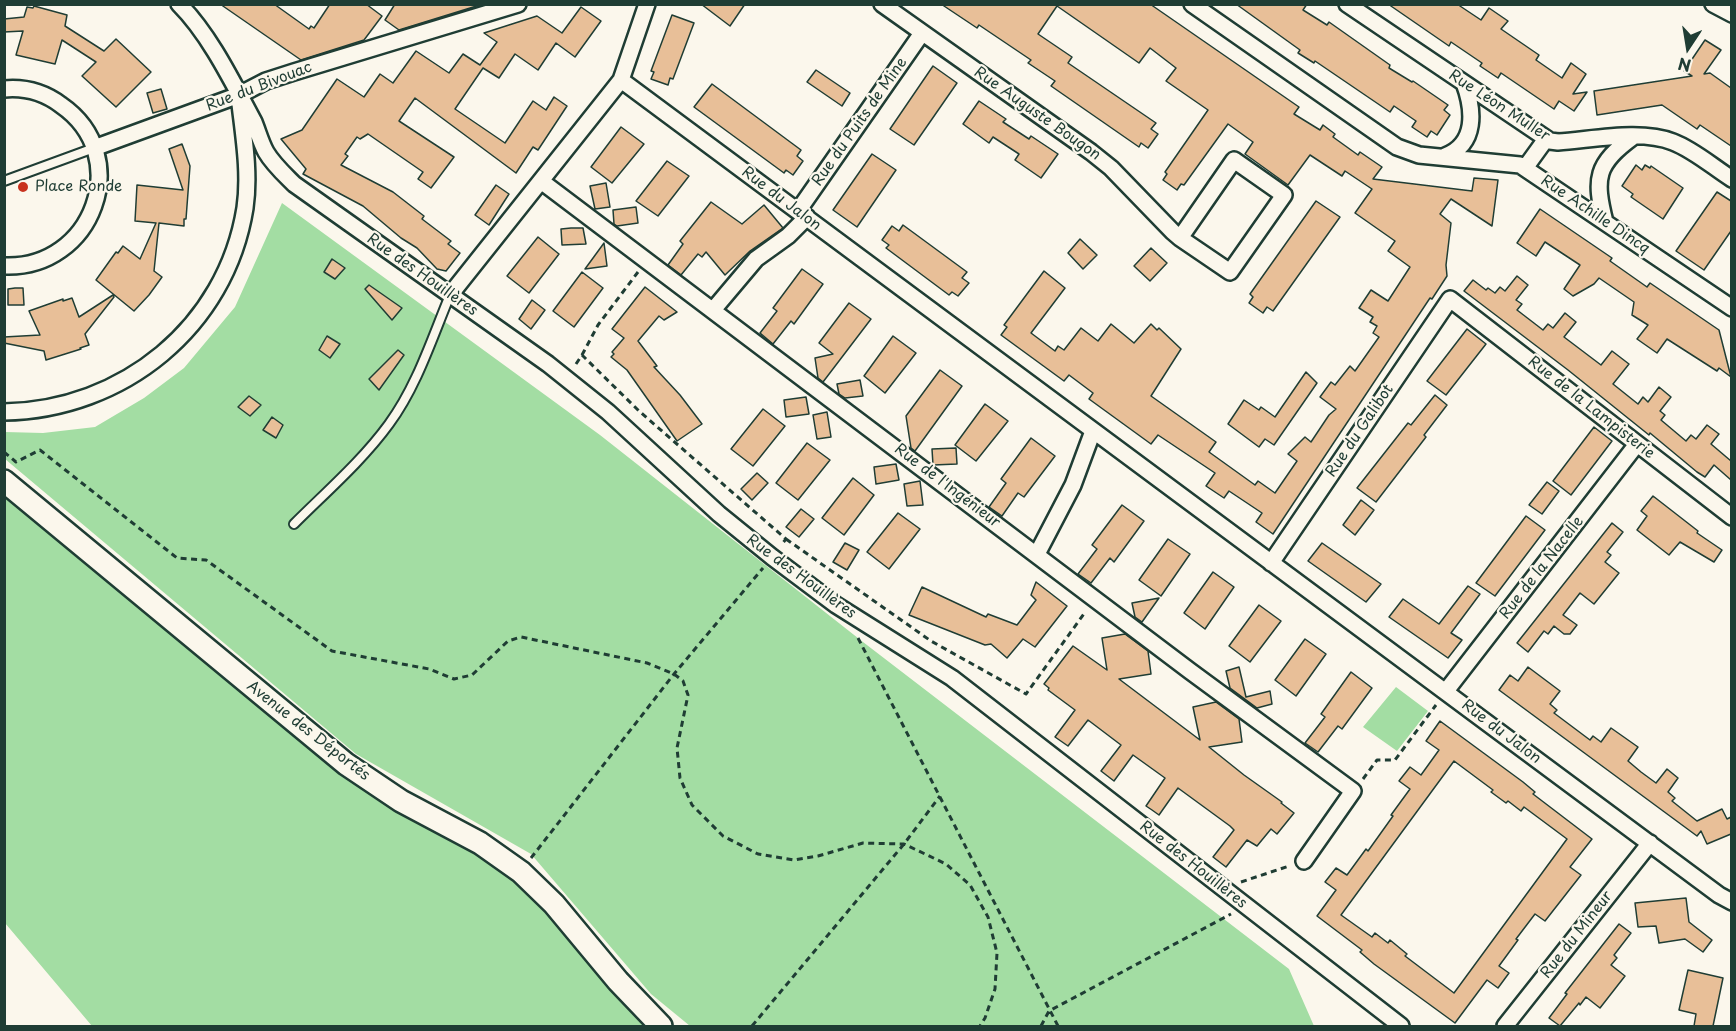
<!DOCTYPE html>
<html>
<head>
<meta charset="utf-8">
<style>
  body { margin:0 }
  #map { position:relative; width:1736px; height:1031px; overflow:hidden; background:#fbf7ec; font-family:"Playpen Sans",sans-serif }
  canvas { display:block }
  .frame { position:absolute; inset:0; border:6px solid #1f3d34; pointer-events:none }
  .north { position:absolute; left:1658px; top:18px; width:60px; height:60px; -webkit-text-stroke:4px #fbf7ec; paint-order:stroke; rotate:192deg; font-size:16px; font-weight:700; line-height:24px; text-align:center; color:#1f3d34 }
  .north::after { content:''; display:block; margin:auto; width:21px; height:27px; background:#1f3d34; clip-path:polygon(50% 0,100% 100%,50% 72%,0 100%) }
</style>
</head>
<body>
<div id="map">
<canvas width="1736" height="1031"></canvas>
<div class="frame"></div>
<div class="north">N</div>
</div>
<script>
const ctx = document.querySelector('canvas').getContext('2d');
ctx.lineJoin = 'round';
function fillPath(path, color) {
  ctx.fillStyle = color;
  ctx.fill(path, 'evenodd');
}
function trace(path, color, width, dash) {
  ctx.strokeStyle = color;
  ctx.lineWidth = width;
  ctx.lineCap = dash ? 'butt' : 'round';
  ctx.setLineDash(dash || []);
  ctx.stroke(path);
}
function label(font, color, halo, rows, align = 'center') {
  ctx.font = font + ' "Playpen Sans",sans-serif';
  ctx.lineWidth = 4.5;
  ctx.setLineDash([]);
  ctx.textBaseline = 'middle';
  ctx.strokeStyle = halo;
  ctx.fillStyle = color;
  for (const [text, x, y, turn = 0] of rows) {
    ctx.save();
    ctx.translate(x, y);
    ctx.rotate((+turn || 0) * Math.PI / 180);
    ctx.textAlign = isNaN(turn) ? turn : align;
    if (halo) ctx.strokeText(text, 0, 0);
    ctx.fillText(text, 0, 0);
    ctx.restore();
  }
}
const green = new Path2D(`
  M282,203L600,435L863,642L1289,969L1314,1026H690L651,994L531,854L356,754L5,459V432L43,433L95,427L144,398L184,368L235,307Z
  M4,494L338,771L477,852L518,880L547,910L648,1026H92L5,923Z
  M1396,687L1428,711L1397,751L1363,727Z`);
const building = new Path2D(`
  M220,4H274L309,29L311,26L314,28L330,4H366L382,16L364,40L301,60Z
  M395,4H483L399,30L385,20Z
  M701,4H745L730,26Z
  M941,4H1150L1299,107L1294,114L1320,130L1323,125L1335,134L1333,137L1358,155L1360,152L1382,167L1373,179L1472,191L1474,178L1498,180L1492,226L1451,199L1440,214L1451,223L1446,265L1447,276L1432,299L1430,298L1273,534L1256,522L1262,513L1229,491L1224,498L1206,486L1215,473L1158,435L1151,444L1089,399L1093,393L1069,375L1064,381L1001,335L1007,327L1004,325L1044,271L1065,288L1031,333L1055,351L1058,346L1064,350L1081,328L1098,341L1111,324L1134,343L1151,324L1157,330L1159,328L1181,349L1151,396L1216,442L1209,452L1255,485L1258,481L1275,493L1297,461L1288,454L1305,437L1311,442L1329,415L1336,409L1320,397L1331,382L1335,385L1350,366L1355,371L1379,337L1373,333L1377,326L1370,322L1373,317L1359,308L1371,290L1388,301L1410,267L1388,251L1395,241L1355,213L1372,189L1345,171L1342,176L1310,155L1288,185L1245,154L1253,142L1228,124L1184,185L1181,184L1177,190L1163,180L1167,174L1165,172L1208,110L1166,81L1176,68L1150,48L1139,63L1057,6L1038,34L1072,57L1068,63L1156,123L1151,129L1158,134L1148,148L1141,143L1139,147L1051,86L1055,81L1028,63L1031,60L979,25L977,28Z
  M1236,4H1307L1303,10L1327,25L1329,22L1390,65L1389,68L1412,82L1413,81L1448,105L1444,110L1450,115L1437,135L1431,131L1427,137L1412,127L1416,121L1394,106L1390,112L1315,61L1314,63L1298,53L1300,50Z
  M1388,4H1457L1481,20L1489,8L1508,21L1501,29L1539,55L1536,60L1562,78L1571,63L1586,74L1573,94L1587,92L1574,111L1559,101L1554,109L1501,73L1498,78L1480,66L1482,63L1451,42L1449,46Z
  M34,6L67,15L65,26L104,51L116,39L151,72L116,107L82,76L96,62L62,40L55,64L16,55L23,31L4,32V19L24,17L27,7L33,8Z
  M581,7L601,21L575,57L556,43L538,70L515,54L499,78L483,68L455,109L505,143L533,101L546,110L554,97L567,106L538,150L533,147L516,173L415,98L399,121L454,157L431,188L418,179L423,172L368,134L360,139L357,137L345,154L348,156L341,165L393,192L424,216L422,219L451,241L448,244L460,253L446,271L437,269L417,248L401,238L363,206L303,174L306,169L281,139L302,130L337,79L364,97L380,74L393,83L416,51L449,73L463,54L480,65L497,42L484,33L537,16L562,33Z
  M672,15L694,23L673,79L670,78L668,85L651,79L654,72L651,71Z
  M1705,40L1721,50L1704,74L1710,73L1731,88V146L1700,125L1697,129L1662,105L1597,115L1594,91L1692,76L1684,71Z
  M933,66L957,83L914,145L890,129Z
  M816,70L850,93L842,106L807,82Z
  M712,84L801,150L797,156L803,161L793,175L786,170L784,173L694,107Z
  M161,89L167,109L153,113L147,93Z
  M979,101L1006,119L1003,122L1029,139L1031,136L1058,154L1041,178L1015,160L1019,154L993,137L989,143L963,124Z
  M621,127L644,144L612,183L591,167Z
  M182,144L190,166L186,219H184V226L159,223L154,271L162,277L149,295L134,311L96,280L116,252L118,253L123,246L140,259L156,223L135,221L137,185L183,190L169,149Z
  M872,154L896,170L857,227L833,210Z
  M667,161L689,176L658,216L636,201Z
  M1636,165L1642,170L1645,165L1650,168L1651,166L1683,188L1663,219L1631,197L1633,194L1622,186Z
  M606,183L610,207L595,209L590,186Z
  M496,185L509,194L489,225L475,215Z
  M1717,192L1731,201V231L1704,270L1676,251Z
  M1316,201L1340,217L1273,311L1267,307L1263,313L1249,303L1253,297L1250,294Z
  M711,202L742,224L764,205L783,228L750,251L725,275L706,252L702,257L698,254L681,275L668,265L683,244L680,241Z
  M636,207L638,223L617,226L614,224L613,210Z
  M1540,209L1612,258L1610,261L1647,287L1650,283L1719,330L1731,377L1719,368L1717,371L1667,339L1657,353L1637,339L1648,325L1632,315L1634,302L1599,278L1594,284L1573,296L1564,289L1580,265L1545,242L1536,256L1517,243Z
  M903,225L967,272L962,278L969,283L958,296L952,292L949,295L886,248L889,245L882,240L892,226L899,231Z
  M571,228H583L586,244L562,245L561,229Z
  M538,237L559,254L529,293L507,276Z
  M1080,239L1097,255L1083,269L1068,253Z
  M604,243L607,266L585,269Z
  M1151,248L1167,263L1150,281L1134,266Z
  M332,259L345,268L335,279L324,272Z
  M802,269L823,284L794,324L791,321L773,344L760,333L777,311L773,308Z
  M582,272L603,288L574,327L553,311Z
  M1517,276L1528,285L1516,300L1522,304L1517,310L1543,330L1548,324L1553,328L1565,313L1576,322L1564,337L1601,365L1612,351L1629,364L1613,384L1638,404L1643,397L1648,402L1659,387L1671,397L1660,411L1665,415L1661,420L1686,441L1691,435L1696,439L1707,425L1719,434L1711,444L1731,461V480L1714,465L1705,477L1697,472L1650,433L1649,435L1568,370L1464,291L1473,280L1486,290L1488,288L1495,293L1500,287L1505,291Z
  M369,285L402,308L392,320L365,289Z
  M645,287L677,312L664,320L659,316L638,341L657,366L654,367L680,395L702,424L677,441L627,370L611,357L614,354L612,352L624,338L612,329Z
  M15,288H23L24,305H8V289Z
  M113,295L114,297L85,334L89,345L80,348L81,349L46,360L44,351L4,343V337L40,335L29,311L63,299V301L72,298L79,317Z
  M532,300L545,310L531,329L519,319Z
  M849,303L871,319L823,382L818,378L815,358L833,354L819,343Z
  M1467,329L1486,344L1446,395L1427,381Z
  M327,336L340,344L330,358L319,350Z
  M893,336L916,353L885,393L864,376Z
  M398,350L404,355L379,390L369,379Z
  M940,370L962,386L915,451L911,448L906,416Z
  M1306,372L1317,383L1274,445L1265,439L1259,447L1228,424L1244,400L1259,410L1261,407L1275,417Z
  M860,380L863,396L845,398L839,394L837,384Z
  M1435,395L1447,405L1424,435L1426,437L1376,502L1357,488L1408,423L1411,425Z
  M249,396L261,405L250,416L238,407Z
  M806,397L809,414L786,417L784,400Z
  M985,404L1008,421L976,461L955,445Z
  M763,409L785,426L753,466L731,449Z
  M827,412L831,437L817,439L813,415Z
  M272,417L283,425L276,438L263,430Z
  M1594,427L1612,441L1571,495L1553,481Z
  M1031,438L1055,456L1024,497L1018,493L1002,516L989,507L1006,483L1001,479Z
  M807,443L830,460L798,500L776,483Z
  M956,448L957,464L933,465L932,449Z
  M896,464L899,480L876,484L874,467Z
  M757,473L768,483L752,500L741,489Z
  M853,478L874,495L844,535L822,518Z
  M920,481L923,505L907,506L904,484Z
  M1547,482L1559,491L1542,514L1529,505Z
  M1653,496L1698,531L1697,533L1722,550L1714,562L1680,542L1669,555L1637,530L1647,516L1641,511Z
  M1361,500L1374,510L1355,535L1343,525Z
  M1122,505L1144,521L1114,562L1110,558L1091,583L1078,574L1097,549L1092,545Z
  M801,509L814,519L799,537L786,527Z
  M898,513L920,529L889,569L867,552Z
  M1526,516L1545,530L1495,596L1476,583Z
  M1612,523L1623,532L1607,552L1611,555L1605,562L1619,573L1594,604L1580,593L1563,615L1577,625L1570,634H1564L1554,626L1548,634L1544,631L1528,652L1517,643Z
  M1168,539L1190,554L1161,596L1139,580Z
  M845,543L859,550L847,570L833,562Z
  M1322,543L1381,584L1366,602L1308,561Z
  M1213,572L1234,587L1205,629L1184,613Z
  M1036,582L1067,606L1035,647L1023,639L1007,658L991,644L985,645L909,615L922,587L986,617L988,614L1017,625L1036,600L1031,595Z
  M1468,586L1480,594L1451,633L1462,640L1448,658L1389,617L1403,599L1439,624Z
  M1159,598L1142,622L1135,617L1132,603Z
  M1259,605L1281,621L1250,662L1229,646Z
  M1125,634L1148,651L1151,674L1119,679L1200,740L1193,707L1216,702L1239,719L1242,742L1209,747L1244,775L1282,802L1281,803L1294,813L1277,834L1271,829L1257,846L1247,840L1226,867L1213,857L1234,830L1230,826L1178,788L1159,815L1152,810L1146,806L1165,778L1133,755L1114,781L1101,771L1121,745L1088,720L1068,746L1055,737L1075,710L1048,690L1049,688L1044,684L1073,646L1107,670L1102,638Z
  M1305,639L1326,654L1296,696L1275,680Z
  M1239,667L1246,697L1270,691L1272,704L1257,708L1230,688L1226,671Z
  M1528,667L1560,691L1550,704L1557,710L1554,713L1590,740L1593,736L1601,742L1611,728L1638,747L1628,761L1641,772L1656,783L1667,769L1678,778L1668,792L1675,798L1672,801L1697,821L1722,809L1727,819L1731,817V834L1707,844L1701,831L1697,836L1499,690L1510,675L1518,681Z
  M1351,672L1372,688L1342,729L1338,726L1318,752L1305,743L1325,717L1321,714Z
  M1440,721L1523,782L1535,792L1533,794L1592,839L1570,867L1581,875L1545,921L1535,914L1516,939L1518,940L1499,966L1509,973L1498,988L1487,980L1455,1023L1374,964L1360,952L1362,950L1317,916L1336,890L1325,882L1336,868L1347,875L1366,849L1368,851L1393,816L1391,815L1410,789L1399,781L1410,767L1421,775L1439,750L1426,741ZM1454,761L1493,790L1491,792L1506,803L1508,801L1521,811L1524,807L1567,839L1454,993L1405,956L1407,954L1390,940L1388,943L1375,933L1372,937L1341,915Z
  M1686,898L1689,922L1712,940L1703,952L1685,939L1659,943L1656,926L1638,927L1635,903Z
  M1619,924L1631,933L1614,955L1617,958L1611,965L1625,976L1600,1008L1586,997L1580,1005L1579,1003L1560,1026L1549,1018L1567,994L1565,993Z
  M1688,970L1723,978L1713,1026H1694L1696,1014L1679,1010Z`);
const path = new Path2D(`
  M582,355L598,325L638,272
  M576,364L582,355L639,411L786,539L782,544
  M4,452L16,462L40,450L177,558L206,560L332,651L429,669L454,679L472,675L508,641L521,637L647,663L674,674L683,681L688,695L677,748L680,778L692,805L723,836L758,854L794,860L818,856L863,843L904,844L946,864L970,885L988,917L997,953L995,989L985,1018L980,1026
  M786,539L931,641L1026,694L1086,611
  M858,638L1058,1026
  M1363,779L1377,760H1395L1436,705
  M531,858L674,674L763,568
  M1241,882L1289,866
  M752,1026L904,844L940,796
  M1041,1026L1049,1011L1231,914`);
const lane = new Path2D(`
  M4,181L94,148
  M294,524C326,492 362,461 389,424C417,386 432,338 450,295`);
const street = new Path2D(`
  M179,4C210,35 233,83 254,122C258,132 261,143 266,152C273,164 284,174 294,184L548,364L608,412L719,514L772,557L836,605L952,678L1401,1026
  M882,4L1091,152L1111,168L1173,232L1180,238L1230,272L1284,195L1234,160L1180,238
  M1192,4L1397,147L1419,155L1520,165L1732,308
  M1347,4L1550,141L1558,142C1591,140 1641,129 1673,142C1694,150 1713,167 1732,179
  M1713,4L1732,14
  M621,80L1719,895L1732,902
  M4,89C25,87 45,93 61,105C135,156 93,270 4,266
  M94,148L239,95L266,81L294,72L518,4
  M1445,156C1477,144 1474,110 1464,83
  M1525,168L1546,139
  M541,181L1190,671L1353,791L1304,861
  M798,211L922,33
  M1605,222C1594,178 1596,164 1633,137
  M450,295L621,80L647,4
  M713,310L756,259L788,236L807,217
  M4,412C123,410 226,327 245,208C250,174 244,138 240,104
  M1037,554L1073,485L1093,431
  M1271,563L1450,299L1732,517
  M1446,691L1637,444
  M1505,1026L1650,843`);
const secondary = new Path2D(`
  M4,481L346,764L401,801L480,843L521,872L554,904L618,981L661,1026`);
const markers = [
  [23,187,6,"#c8321e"]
];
const streetNames = [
  ["Rue du Bivouac",259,87,-21],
  ["Rue Léon Muller",1499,106,33],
  ["Rue Auguste Bougon",1037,114,35],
  ["Rue du Puits de Mine",860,122,-55],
  ["Rue du Jalon",781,199,37],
  ["Rue Achille Dincq",1595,215,34],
  ["Rue des Houillères",422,275,35],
  ["Rue de la Lampisterie",1591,408,38],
  ["Rue du Galibot",1360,431,-56],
  ["Rue de l'Ingénieur",947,486,37],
  ["Rue de la Nacelle",1542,568,-52],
  ["Rue des Houillères",801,577,36],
  ["Avenue des Déportés",308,731,38],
  ["Rue du Jalon",1501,732,37],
  ["Rue des Houillères",1193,865,38],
  ["Rue du Mineur",1577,935,-52]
];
const poiNames = [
  ["Place Ronde",35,187]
];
fillPath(green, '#a3dda3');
fillPath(building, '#e8bf98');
trace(building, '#1f3d34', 1.5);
trace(lane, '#1f3d34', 12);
trace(street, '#1f3d34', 20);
trace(secondary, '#1f3d34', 26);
trace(path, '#1f3d34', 3, [6, 4.5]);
trace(lane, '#fbf7ec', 8);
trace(street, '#fbf7ec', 15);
trace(secondary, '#fbf7ec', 21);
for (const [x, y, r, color] of markers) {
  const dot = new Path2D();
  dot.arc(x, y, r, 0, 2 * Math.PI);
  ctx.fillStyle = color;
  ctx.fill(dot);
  trace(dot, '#fbf7ec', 2);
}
label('15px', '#1f3d34', '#fbf7ec', streetNames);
label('15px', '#1f3d34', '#fbf7ec', poiNames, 'left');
</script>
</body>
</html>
